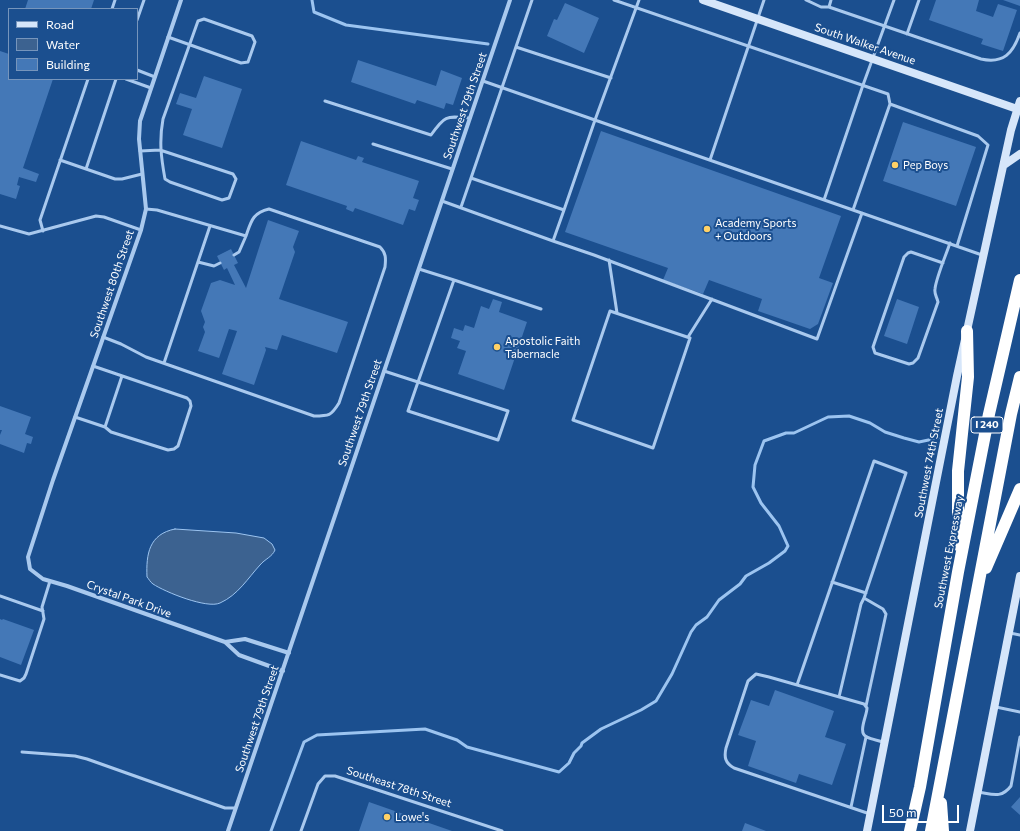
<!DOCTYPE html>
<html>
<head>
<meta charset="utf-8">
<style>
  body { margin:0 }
  #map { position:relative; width:1020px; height:831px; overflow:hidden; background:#1b4f8f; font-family:Commissioner,sans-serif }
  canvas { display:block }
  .legend { position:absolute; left:8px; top:8px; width:130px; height:72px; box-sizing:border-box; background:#1b4f8f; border:1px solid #7695bc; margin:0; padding:5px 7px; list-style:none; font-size:12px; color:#fff }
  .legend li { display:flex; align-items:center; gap:8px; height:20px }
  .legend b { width:20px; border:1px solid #7695bc }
  .scale { position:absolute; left:882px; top:805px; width:77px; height:18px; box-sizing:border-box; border:2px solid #fff; border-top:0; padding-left:5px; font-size:12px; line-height:14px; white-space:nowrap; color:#fff; -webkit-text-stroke:3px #1b4f8f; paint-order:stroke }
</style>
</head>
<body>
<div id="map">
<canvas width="1020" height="831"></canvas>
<ul class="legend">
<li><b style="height:5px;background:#d6e6fa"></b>Road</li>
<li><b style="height:11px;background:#3c6290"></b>Water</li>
<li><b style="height:11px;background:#4478b7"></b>Building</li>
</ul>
<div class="scale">50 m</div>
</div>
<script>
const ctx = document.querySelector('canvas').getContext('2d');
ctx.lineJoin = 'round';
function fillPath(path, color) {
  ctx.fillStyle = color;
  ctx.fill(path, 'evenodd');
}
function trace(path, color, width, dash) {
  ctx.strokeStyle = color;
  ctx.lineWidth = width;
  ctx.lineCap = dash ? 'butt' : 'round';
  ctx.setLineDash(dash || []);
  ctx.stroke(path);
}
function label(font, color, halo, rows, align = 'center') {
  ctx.font = font + ' Commissioner,sans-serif';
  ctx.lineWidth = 4;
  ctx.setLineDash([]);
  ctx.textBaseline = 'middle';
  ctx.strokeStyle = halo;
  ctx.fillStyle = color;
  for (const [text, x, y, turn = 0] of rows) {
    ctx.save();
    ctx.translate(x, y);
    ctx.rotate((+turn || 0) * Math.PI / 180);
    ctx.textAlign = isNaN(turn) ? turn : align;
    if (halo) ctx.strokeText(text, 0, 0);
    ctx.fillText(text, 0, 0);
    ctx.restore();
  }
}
const water = new Path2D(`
  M175,529L236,533L264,538L272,544L275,550C272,557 265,559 260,565C248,578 238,595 220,603C207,609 165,592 153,584C150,582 149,579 147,577C146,554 149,534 175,529Z`);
const stream = new Path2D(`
  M312,0L314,12L346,25L488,44
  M271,831L304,742L317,735L425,729L457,740L467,747L559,772L569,763L574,753L581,746L582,743L601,729L641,710L656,701L672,674L691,632L696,625L707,617L719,600L740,584L746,576L769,563L785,551L788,546L779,526L761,503L753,487L755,465L764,441L786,433H794L828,417L849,416L870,423L885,432L904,438L919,442L938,438`);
const building = new Path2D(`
  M28,0H94L91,9H25Z
  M936,0H979L976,11L993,17L998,4L1017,10L1003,51L981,44L983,39L929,20Z
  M1003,0H1020V6Z
  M565,3L599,18L584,53L547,36L554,19L557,20Z
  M0,51L9,54V79H53L23,168L39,174L36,182L19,177L17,185L20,186L16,199L0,194Z
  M358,60L436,86L441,70L462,78L453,105L446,103L444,109L417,100L415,104L351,82Z
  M204,76L242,89L222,148L183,135L192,109L176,104L180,93L196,98Z
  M903,122L976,147L956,206L883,181Z
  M601,131L841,216L819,278L833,283L818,324L810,329L758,311L762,299L709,280L703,294L663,280L668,268L565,232Z
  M301,141L356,160L358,156L364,158L362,162L419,181L413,198L419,200L415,211L409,209L403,225L355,208L353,212L346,209L347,206L286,185Z
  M268,220L299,231L293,247L295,252L279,299L348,322L337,353L282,335L277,350L265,347L266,350L254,385L222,374L237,331L229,329L219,358L198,351L205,332L203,327L205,322L201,311L211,283L220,280L235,285L227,268L224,270L217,256L231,249L238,263L234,265L246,288Z
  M493,299L502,302L499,312L527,322L504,390L458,374L466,351L457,348L460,341L451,338L454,328L463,331L465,325L474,328L481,306L489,309Z
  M897,299L919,307L907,344L884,336Z
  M0,406L31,417L25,434L33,437L31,444L27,443L24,453L0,444V435L2,430H0Z
  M0,619L2,620L3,619L34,630L21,665L0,657Z
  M775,690L834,711L825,737L846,744L832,785L799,774L796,783L748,766L756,741L738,735L751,700L769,706Z
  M1020,797V815L1011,807Z
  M369,802L452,831H359Z
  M745,823L766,831H742Z`);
const service = new Path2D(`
  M532,0L471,178L564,210L595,120L639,0
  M614,0L888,94L890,104L978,136L988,145L957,246
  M806,0L821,7H829L981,59C1004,64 1013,53 1020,33
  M829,7L831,0
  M112,9L115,0
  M137,20L144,0
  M907,34L919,0
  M516,47L611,78
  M137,70L155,77
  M126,79L151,88
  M483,81L982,255
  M325,101L431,135C445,115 446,116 470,118
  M373,144L452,169
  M140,151L160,150L233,174L236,179L229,198L222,200L170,182L165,179C161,157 159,141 163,119L198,21L204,19L252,36L255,42L248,62L241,63L168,37
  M60,160L115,179H122L142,174
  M710,160L764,0
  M86,169L116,79
  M824,200L863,85L894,0
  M442,201L553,241L564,210
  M461,207L471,178
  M853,210L890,104
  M0,226L29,234L96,216L104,217L141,230
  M43,231L40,220L88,79
  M553,241L594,255L817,339L862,213
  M234,255L239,252L246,236
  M609,260L617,313
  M198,262L214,266L220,263
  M943,263L911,252L908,253L904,257L873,347L875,353L909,364L913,363L918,358L938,302C937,297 934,294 935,289C936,278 946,255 950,243
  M454,280L541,309
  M610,311L690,338L653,448L573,420Z
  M103,337L121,344L146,357L314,416C329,416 331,416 339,403L385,267C386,258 386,253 380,247L269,209C252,213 251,222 246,236L157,210L146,209
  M688,337L712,299
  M164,363L210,226
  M384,371L418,382L454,280L419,269
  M418,382L508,411L498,440L408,411Z
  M75,417L105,427L111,432L168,450L174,449L178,446L191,406L190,401L187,398L93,366
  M105,427L122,376
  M832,582L866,593
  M0,596L43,611
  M1010,633L1020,635
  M0,675L20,681L24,678L26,674L44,619L42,607L50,581
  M797,685L874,461L906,473L864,598L883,609L886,614L866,706
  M839,697L861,604L864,598
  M996,707L1020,712
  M22,752L75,756L87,759L225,808H235
  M978,792C992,794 1001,799 1011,786L1020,737
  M851,807L866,737
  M870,814L734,768C725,763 724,757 726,748L748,681L756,674L769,677L864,704L867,708C867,716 857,733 867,737C872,740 878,740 883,742
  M301,831L318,784L325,776H335L502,831`);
const minor = new Path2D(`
  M181,0L140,121L139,139L146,209L141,230L53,480L28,557L30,569L43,579L67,586L225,642L239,655L283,671
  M225,642L245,639L289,653
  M228,831L510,0`);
const secondary = new Path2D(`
  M703,0L1020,110
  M1004,165L1020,154
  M867,831L957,376L1011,130L1020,101
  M970,831L1020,576`);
const motorway = new Path2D(`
  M958,545V471L968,377L967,331
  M986,568L1020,489
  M941,803L943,831
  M910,831L920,787L958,572L989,414L1020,280
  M931,831L1011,414L1020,377`);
const markers = [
  [895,165,4,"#ffd166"],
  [707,229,4,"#ffd166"],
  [497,347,4,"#ffd166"],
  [387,817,4,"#ffd166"]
];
const shields = [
  [987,425,32]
];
const shieldNames = [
  ["I 240",987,425]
];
const streetNames = [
  ["South Walker Avenue",865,44,19],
  ["Southwest 79th Street",465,106,-71],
  ["Southwest 80th Street",112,284,-71],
  ["Southwest 79th Street",360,413,-71],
  ["Southwest 74th Street",929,463,-79],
  ["Southwest Expressway",949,552,-79],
  ["Crystal Park Drive",129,599,20],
  ["Southwest 79th Street",257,719,-71],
  ["Southeast 78th Street",399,787,18]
];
const poiNames = [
  ["Pep Boys",903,165],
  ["Academy Sports",715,223],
  ["+ Outdoors",715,236],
  ["Apostolic Faith",505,341],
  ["Tabernacle",505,354],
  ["Lowe's",395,817]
];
fillPath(water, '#3c6290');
trace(water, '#9cc4f0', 1);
trace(stream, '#9cc4f0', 3);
fillPath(building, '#4478b7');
trace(service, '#a9c9ee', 3);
trace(minor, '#a9c9ee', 4);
trace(secondary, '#d6e6fa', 8);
trace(motorway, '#fff', 12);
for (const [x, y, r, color] of markers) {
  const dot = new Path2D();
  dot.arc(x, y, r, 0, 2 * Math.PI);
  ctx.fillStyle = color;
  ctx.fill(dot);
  trace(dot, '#1b4f8f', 1.5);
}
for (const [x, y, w] of shields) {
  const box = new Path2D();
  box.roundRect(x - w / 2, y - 8, w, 16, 3);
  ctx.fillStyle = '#1b4f8f';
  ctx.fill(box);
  trace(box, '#fff', 1);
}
label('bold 10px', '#fff', null, shieldNames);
label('11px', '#fff', '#1b4f8f', streetNames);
label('11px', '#fff', '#1b4f8f', poiNames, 'left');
</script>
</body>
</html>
